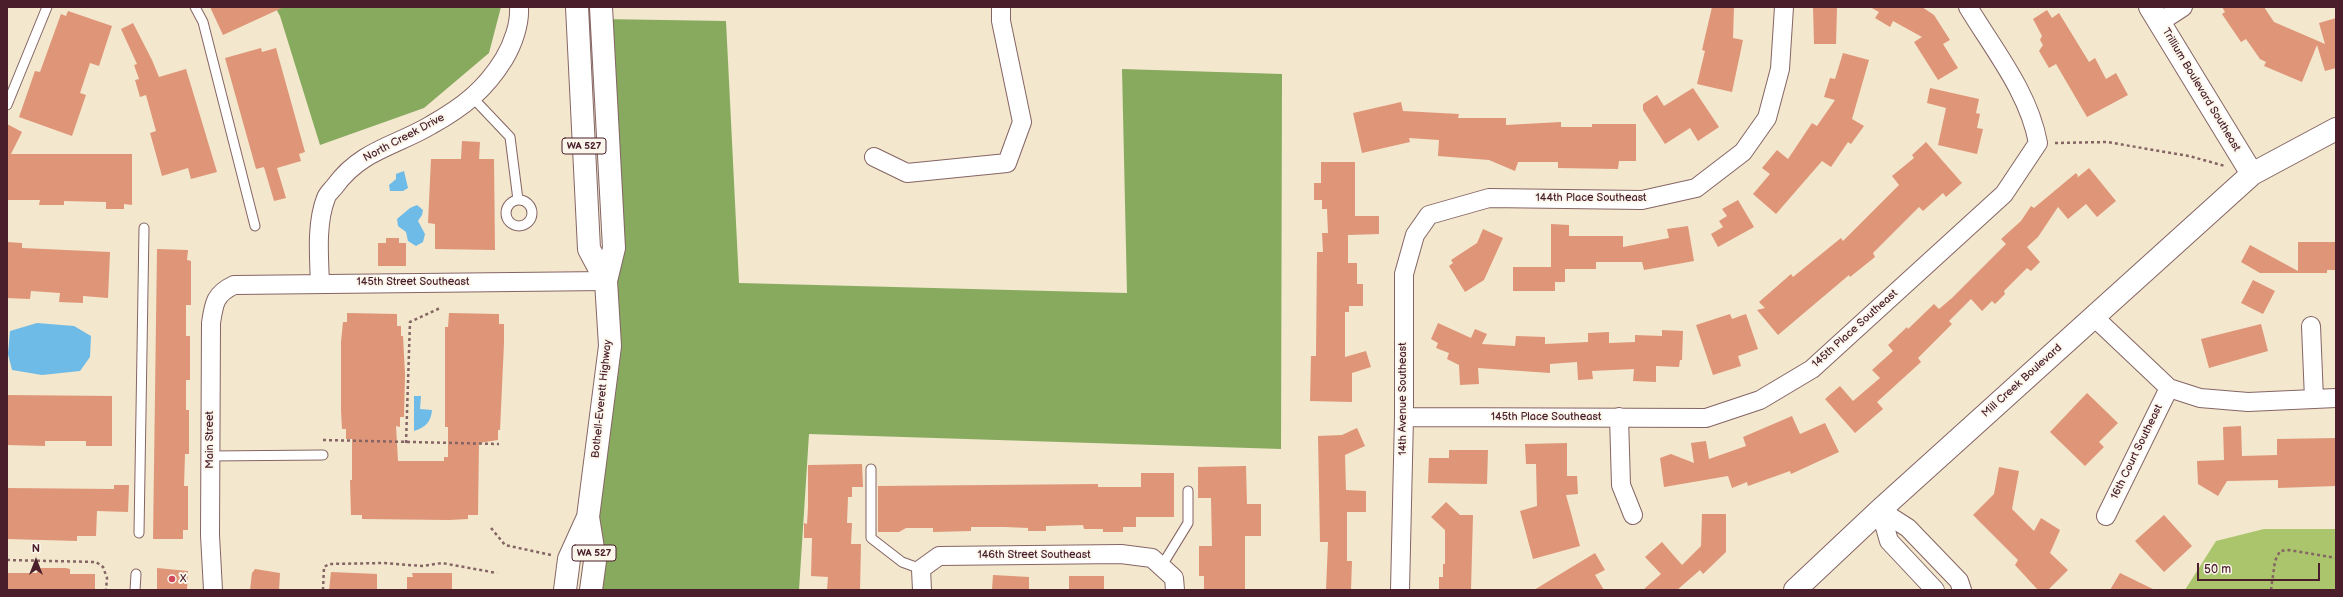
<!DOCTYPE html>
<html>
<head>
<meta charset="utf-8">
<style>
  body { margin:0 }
  #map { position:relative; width:2343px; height:597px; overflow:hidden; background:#f3e7cd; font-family:"Balsamiq Sans",sans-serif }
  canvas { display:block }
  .frame { position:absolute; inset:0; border:8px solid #4a1f2b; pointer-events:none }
  .north { position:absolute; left:16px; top:541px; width:40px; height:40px; -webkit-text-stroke:3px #fbf7ec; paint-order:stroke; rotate:0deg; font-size:11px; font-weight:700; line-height:16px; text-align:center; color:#4a1f2b }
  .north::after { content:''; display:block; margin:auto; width:14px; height:18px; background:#4a1f2b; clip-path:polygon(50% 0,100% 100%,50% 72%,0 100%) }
  .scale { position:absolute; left:2197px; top:563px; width:123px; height:18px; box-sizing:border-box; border:2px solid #4a1f2b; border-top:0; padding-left:5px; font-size:12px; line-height:14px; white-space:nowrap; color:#4a1f2b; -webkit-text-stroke:3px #fbf7ec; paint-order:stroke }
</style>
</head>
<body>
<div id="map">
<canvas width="2343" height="597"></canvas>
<div class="frame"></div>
<div class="north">N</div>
<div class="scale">50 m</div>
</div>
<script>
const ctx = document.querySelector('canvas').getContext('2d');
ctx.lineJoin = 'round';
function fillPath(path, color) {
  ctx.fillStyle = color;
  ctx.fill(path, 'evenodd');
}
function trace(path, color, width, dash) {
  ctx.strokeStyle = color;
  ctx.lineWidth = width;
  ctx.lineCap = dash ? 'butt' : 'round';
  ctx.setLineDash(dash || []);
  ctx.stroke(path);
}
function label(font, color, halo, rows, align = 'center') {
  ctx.font = font + ' "Balsamiq Sans",sans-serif';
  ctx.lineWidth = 4;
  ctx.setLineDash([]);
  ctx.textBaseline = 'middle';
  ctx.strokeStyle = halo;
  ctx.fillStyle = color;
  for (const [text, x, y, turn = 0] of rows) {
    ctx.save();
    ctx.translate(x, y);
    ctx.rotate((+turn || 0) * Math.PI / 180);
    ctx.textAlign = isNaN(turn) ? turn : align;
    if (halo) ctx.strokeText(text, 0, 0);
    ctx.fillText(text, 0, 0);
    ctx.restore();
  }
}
const green = new Path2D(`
  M2264,529H2336V590H2185L2216,541Z`);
const forest = new Path2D(`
  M275,7H501L489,53L424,108L320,145L280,16Z
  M601,19L726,21L739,283L1127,293L1122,69L1282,74L1281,449L809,434L799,590H591L606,281Z`);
const water = new Path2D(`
  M404,171L408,188L403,191H390L389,185L396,179V174Z
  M417,205L423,210L422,215L418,221L425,234L423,242L416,246L408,241L406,232L398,226L397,219L410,208Z
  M37,323L74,326L91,336L90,357L80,371L42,375L12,370L8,354L10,331Z
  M414,396H421L420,409L432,410C431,422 426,427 414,431Z`);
const building = new Path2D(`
  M210,7H284L223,35Z
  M1712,7H1734L1733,38L1743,40L1732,92L1697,84L1705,51L1702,50Z
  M1813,7H1837L1836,44H1814Z
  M1870,7H1922L1934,15L1950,40L1943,44L1958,68L1938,80L1914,42L1922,37L1893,21L1890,27L1875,18L1879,12Z
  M2222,7H2264L2274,22L2325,44L2319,23L2336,18V68L2325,71L2317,45L2302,82L2264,66L2266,62L2260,59L2246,39L2241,42L2222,14L2225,12Z
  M2047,10L2052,18L2059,13L2089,62L2095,58L2106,79L2116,73L2128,95L2087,117L2056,64L2049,68L2039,51L2043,45L2040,40L2042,36L2033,19Z
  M68,11L112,26L99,66L90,63L80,93L86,95L72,136L19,117L35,71L40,72L61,14L66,16Z
  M133,23L152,60L159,77L186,69L217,172L191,179L188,168L162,176L150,133L156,131L146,95L140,97L135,80L139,79L134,65L137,64L121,29Z
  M261,48L262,52L276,48L305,152L299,154L301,161L277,168L286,198L274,201L264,167L256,169L225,58Z
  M1843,53L1869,60L1852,119L1864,126L1851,144L1848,142L1831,167L1822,161L1776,214L1753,194L1770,174L1762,168L1777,150L1788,159L1812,123L1817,126L1835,100L1824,97L1830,78L1835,79Z
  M1693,88L1719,127L1698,141L1690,128L1665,144L1643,110V104L1657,95L1664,106Z
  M1930,88L1979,99L1976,113L1980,114L1977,128L1983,129L1977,154L1938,145L1946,108L1927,103Z
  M1401,102L1403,111L1459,114L1458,118H1506V125L1561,122V127H1592V124H1636V161H1619L1618,169L1558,168V162H1518L1515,171L1489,160L1438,156L1439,140L1409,138L1410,142L1362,153L1353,113Z
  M7,124L22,132L11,154H132V205L124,204V209H106V202L64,201V205H39L40,200H7Z
  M462,141L480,142L479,159H494L495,250L435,249V224L428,223L431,159H461Z
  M1926,142L1962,183L1946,197L1943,193L1923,211L1919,207L1873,253L1875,257L1850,277L1849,275L1778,335L1757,310L1765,308L1759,302L1791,274L1793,277L1841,238L1843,241L1899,185L1892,176L1914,158L1912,155Z
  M1321,162H1355V216H1379V234L1348,235V263H1357V284H1363V306H1349V312H1345V357L1366,351L1371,367L1352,373V402L1310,401L1311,356H1316L1317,252H1323L1322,233H1328L1327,209H1322V200H1314V183H1321Z
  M2089,168L2116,201L2097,217L2086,204L2068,219L2058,207L2038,237L2027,247L2040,262L2031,271L2027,268L2004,291L2005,294L1995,304L1992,301L1982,311L1971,299L1949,321L1952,324L1918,358L1921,362L1877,402L1883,409L1855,433L1825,399L1840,386L1853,401L1880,378L1872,370L1893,351L1888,345L1907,327L1908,329L1934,304L1939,309L1952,298L2006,244L2001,239L2021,221L2031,206L2034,208L2076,173L2078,176L2077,178Z
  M1738,200L1754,227L1718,247L1711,234L1723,227L1719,221L1727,216L1722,209Z
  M1551,224L1569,225V236H1623V247L1669,238L1667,229L1688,226L1694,261L1644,270L1642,262H1596V269H1565V282H1555V291H1513V267H1551Z
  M1483,229L1503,238L1484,280L1465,292L1449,266L1453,263L1451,260L1477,243Z
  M386,238H399V243H406V266H378V243H386Z
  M7,242L22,243V248L110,252L108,298L83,296V303L59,302L60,293L31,291L30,299L7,298Z
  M2298,242H2336V270H2327V273H2260L2241,262L2250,245L2298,271Z
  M157,249L188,250L187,260L191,261V305H186V336H190V380H186V410H189V454H185L184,486H188V530H183V539H153Z
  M2253,280L2275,291L2263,314L2241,303Z
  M347,313L397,314V326H401V336H403L405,374L404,417H400V427L396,426L398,461H444V457H448V427H445V327H448L449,313L499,314V324H504V343L500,430H498V440L479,443L478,515H468V519L449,520L362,519V515H351L350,480H352V439H346V429H342L341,410V342L343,322H347Z
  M1730,314L1732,319L1746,314L1758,349L1738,356L1741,366L1713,375L1696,325Z
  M1438,323L1471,338L1475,329L1487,334L1482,344L1515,346L1516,336L1545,337V344L1588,342V333L1609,332V343L1635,342V335L1662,336V330L1683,331L1682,360H1680L1679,367L1656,366V382L1633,381L1634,369L1592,371L1593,379L1578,380L1577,362L1550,364V373L1478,368L1479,384L1460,385L1459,365L1447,359L1449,353L1436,348L1438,343L1431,339Z
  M2261,324L2268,351L2209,368L2201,339Z
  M2087,393L2118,423L2099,442L2104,447L2085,466L2050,432Z
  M7,395L112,396V446H86V441H45V446L7,445Z
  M1792,416L1800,434L1825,423L1839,452L1791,474L1790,471L1748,486L1747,482L1732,488L1728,476L1664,487L1660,458L1671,454L1694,463L1691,443L1706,441L1709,459L1746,446L1743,437Z
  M2241,426L2242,456L2277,455V439L2336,438V486L2278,488V480L2227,481L2218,496L2198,484L2197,461L2224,460L2223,427Z
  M1357,428L1365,446L1345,455L1346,490L1366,491V512H1347V561H1352L1351,590H1326L1328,542H1320L1318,436L1342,435Z
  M1567,443V476H1577L1578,494L1566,495L1580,546L1533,559L1520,511L1537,506L1536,464H1526L1525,444Z
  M1449,450H1488L1487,484L1428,483L1429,458H1449Z
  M862,464L863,487H852V497H848L847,523H852L851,544H861L860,590H827L828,577L811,576L812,538H804V523L807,524L808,508V465Z
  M1246,466L1247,504H1261V536H1245V590H1204V576H1199V546H1212L1211,498H1198V467Z
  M1999,467L2019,471L2012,509L2034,531L2041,518L2060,530L2050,553L2068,570L2048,590H2038L2015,565L2018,560L1973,515L1994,494Z
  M1141,473H1174V517H1136V527H1123V532H1103V529H1084L1083,525L1046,526V531H1028V528L1005,527H971V531L933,532V528H906L899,532H878V486L1098,484V487H1141Z
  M114,485H129L128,512L97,511L96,536H77V541L7,539V488L114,489Z
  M1446,502L1460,515H1473L1471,590H1439V577H1443V564H1445V530L1431,517Z
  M1702,514H1726V552L1703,574L1700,570L1677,590H1643L1661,574L1645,557L1662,542L1682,565L1701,546Z
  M2164,515L2192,546L2164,572L2135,541Z
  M1595,553L1605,570L1595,575L1604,590H1534Z
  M42,568H66L70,569V574H95V590H7V573H37L38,569Z
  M157,568L188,571L187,590H157Z
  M255,569L280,573L279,590H250L252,573Z
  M331,572L377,574V590H329Z
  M412,573H452V590H407V577H413Z
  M2120,573L2155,590H2110Z
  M993,575L1029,577V590H992Z
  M1069,576H1104V590H1069Z`);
const path = new Path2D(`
  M2055,143L2107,142L2189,156L2225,166
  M323,440L499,444
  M406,443L410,322L440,308
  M491,528L505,545L551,555
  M7,560L96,562L103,567L107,578L106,590
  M323,590L324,567L329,564L384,563L422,566L442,563L497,573
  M2271,590L2275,561L2280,551L2289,550L2336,558`);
const service = new Path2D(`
  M195,7L203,22L255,226
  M473,98L510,137L518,200
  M7,105L47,7
  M506 213a13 13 0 1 1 26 0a13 13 0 1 1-26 0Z
  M210,456L323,455
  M871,469V538L902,562L921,569
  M139,533L144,228
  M1161,567L1188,523V491
  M135,590L136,574`);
const minor = new Path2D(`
  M2160,22L2183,7
  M874,157L907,173L1007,163L1022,122L1001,21V7
  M320,283C319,257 316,223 326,198C327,194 332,190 335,186C361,150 396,146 431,125C463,107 485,90 504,59C513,44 520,24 519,7
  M2093,316L2169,388L2200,398L2248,402L2336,398
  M2311,326L2314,399
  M1404,417L1706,418L1760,400L1812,369L2004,194L2038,143C2029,93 1994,50 1968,7
  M1619,417L1621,485L1633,515
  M1880,510L1908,528L1959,581L1962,590
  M1880,510L1889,541L1935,590
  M2106,516L2169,388
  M213,590L210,535L211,323C214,303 215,294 234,285L606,281
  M922,590L921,569L939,556L1121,554L1152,558L1174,578L1175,590
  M1400,590L1404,417V274L1415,235L1429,215L1489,198L1642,200L1696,188L1743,152L1767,118L1780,69L1784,7`);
const tertiary = new Path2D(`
  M2150,7L2252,174
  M1795,590L1880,510L2252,174L2336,129`);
const primary = new Path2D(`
  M577,7L589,249L606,281
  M588,517L595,561L591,590
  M565,590L569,559L588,517L610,346L606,281L614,248L601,7`);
const markers = [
  [172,579,4,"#d1495b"]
];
const shields = [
  [584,146,44],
  [594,553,44]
];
const shieldNames = [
  ["WA 527",584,146],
  ["WA 527",594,553]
];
const streetNames = [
  ["Trillium Boulevard Southeast",2201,90,59],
  ["North Creek Drive",404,138,-28],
  ["144th Place Southeast",1591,198],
  ["145th Street Southeast",413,282],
  ["145th Place Southeast",1855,329,-42],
  ["Mill Creek Boulevard",2022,381,-42],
  ["Bothell-Everett Highway",602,399,-84],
  ["14th Avenue Southeast",1403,399,-90],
  ["145th Place Southeast",1546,417],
  ["Main Street",210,440,-90],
  ["16th Court Southeast",2137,452,-64],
  ["146th Street Southeast",1034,555]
];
const poiNames = [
  ["X",180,579]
];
fillPath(green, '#aac56b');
fillPath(forest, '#87aa5f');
fillPath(water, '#6ebbe8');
fillPath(building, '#df9578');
trace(service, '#856564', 11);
trace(minor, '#856564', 20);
trace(tertiary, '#856564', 24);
trace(primary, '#856564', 24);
trace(path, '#856564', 2.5, [3, 3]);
trace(service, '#fff', 9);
trace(minor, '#fff', 18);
trace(tertiary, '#fff', 22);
trace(primary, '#fff', 22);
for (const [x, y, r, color] of markers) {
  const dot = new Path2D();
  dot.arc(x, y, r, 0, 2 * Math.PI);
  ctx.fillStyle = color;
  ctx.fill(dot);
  trace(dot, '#fbf7ec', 1.5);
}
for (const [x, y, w] of shields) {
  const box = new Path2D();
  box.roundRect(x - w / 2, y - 8, w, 16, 3);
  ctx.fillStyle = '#fbf7ec';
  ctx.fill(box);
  trace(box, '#4a1f2b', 1);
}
label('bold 10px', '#4a1f2b', null, shieldNames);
label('11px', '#4a1f2b', '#fbf7ec', streetNames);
label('11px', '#4a1f2b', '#fbf7ec', poiNames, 'left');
</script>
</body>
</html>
